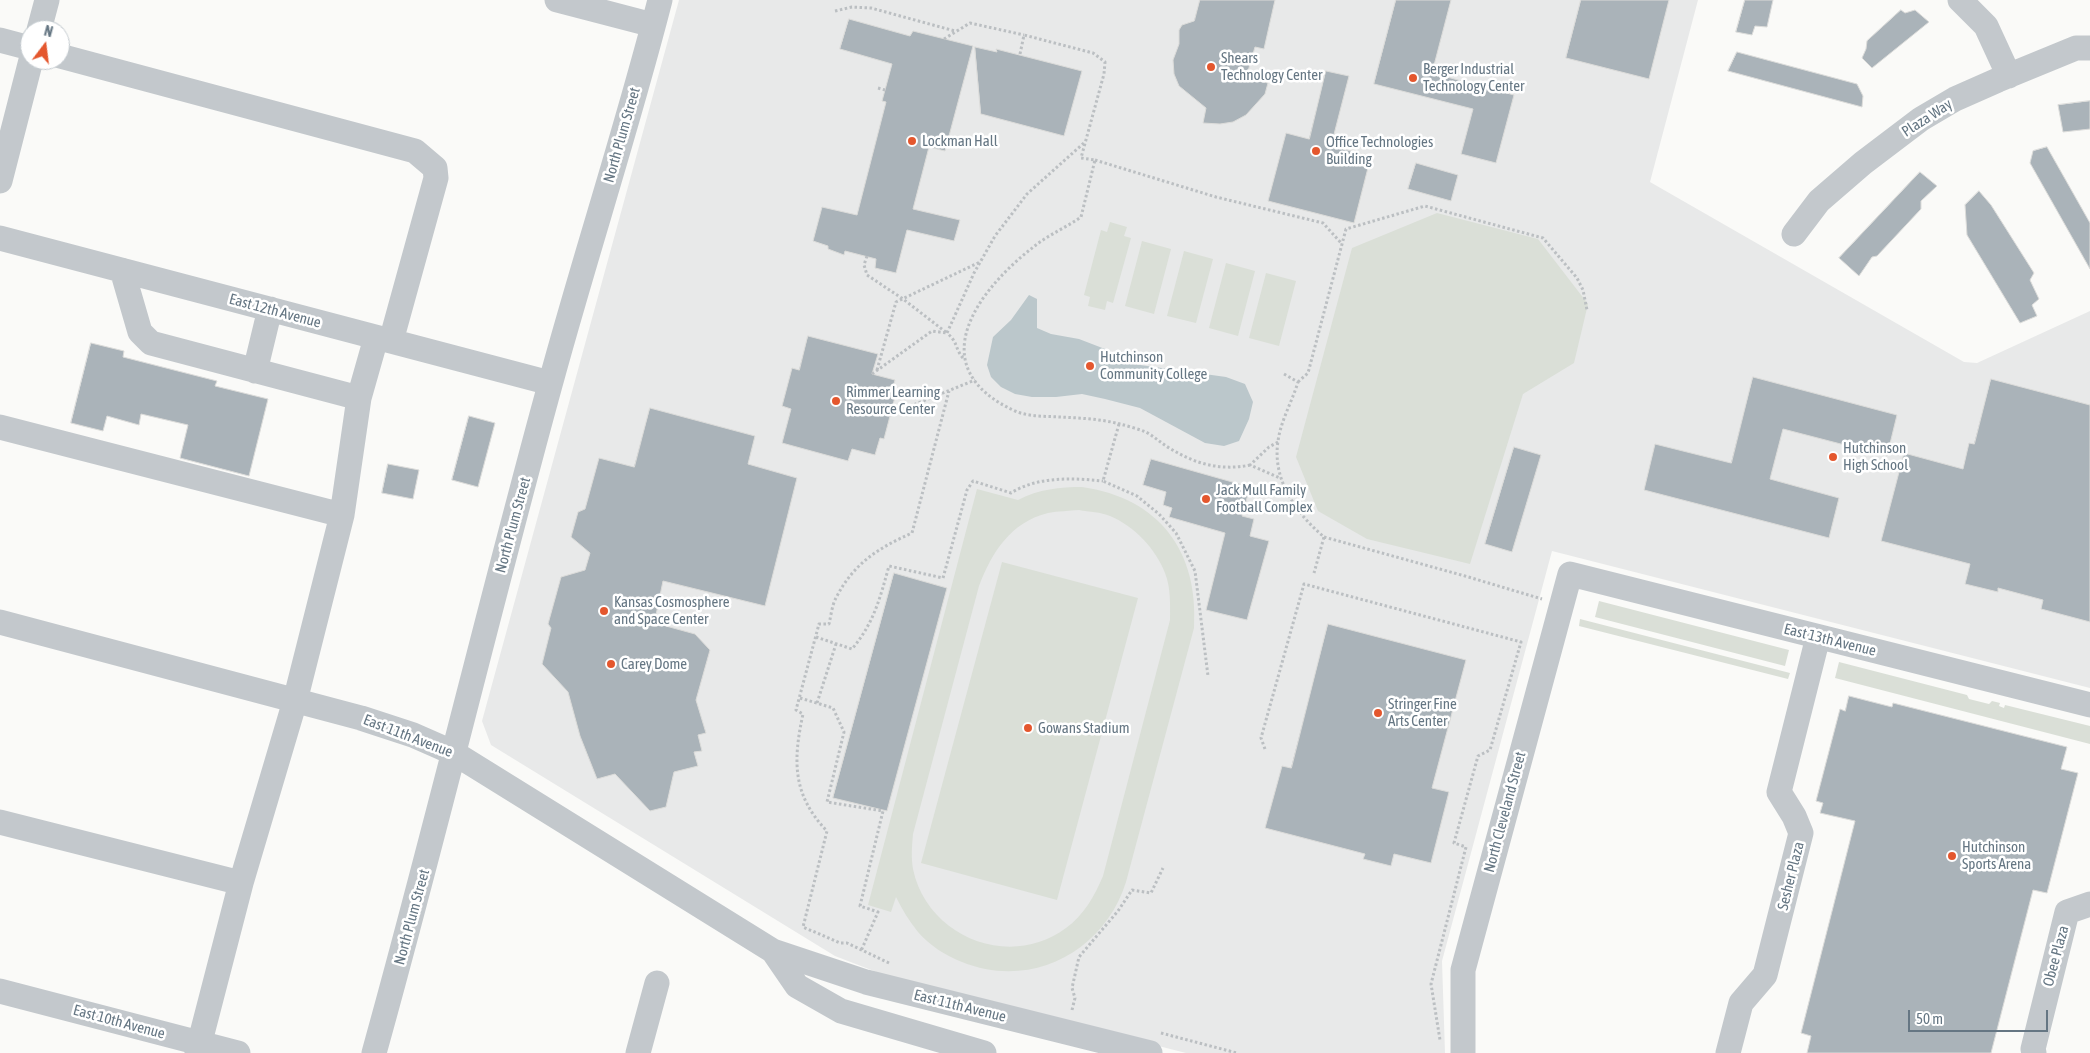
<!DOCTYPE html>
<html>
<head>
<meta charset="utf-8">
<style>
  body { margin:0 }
  #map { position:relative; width:2090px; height:1053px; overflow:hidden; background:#fafaf8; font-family:"Asap Condensed",sans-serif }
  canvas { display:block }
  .north { position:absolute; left:20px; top:20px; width:50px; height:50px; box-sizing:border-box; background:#fff; border:1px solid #c1c8cd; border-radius:50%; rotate:15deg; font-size:14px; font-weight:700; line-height:20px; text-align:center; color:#657683 }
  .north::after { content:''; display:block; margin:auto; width:18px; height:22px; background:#e4572e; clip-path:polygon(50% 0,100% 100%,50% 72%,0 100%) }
  .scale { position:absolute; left:1908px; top:1010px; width:140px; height:22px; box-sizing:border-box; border:2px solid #657683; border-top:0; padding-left:6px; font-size:15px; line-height:18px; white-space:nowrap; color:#657683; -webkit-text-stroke:4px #fff; paint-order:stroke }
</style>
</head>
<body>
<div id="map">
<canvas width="2090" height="1053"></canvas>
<div class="north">N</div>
<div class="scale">50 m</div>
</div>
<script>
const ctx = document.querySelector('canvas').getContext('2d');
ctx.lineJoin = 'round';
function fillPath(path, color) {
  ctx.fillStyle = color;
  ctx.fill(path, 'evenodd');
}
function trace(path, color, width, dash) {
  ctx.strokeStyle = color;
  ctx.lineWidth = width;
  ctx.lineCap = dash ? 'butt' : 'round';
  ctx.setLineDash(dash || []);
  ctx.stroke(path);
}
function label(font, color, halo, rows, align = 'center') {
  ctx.font = font + ' "Asap Condensed",sans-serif';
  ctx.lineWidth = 5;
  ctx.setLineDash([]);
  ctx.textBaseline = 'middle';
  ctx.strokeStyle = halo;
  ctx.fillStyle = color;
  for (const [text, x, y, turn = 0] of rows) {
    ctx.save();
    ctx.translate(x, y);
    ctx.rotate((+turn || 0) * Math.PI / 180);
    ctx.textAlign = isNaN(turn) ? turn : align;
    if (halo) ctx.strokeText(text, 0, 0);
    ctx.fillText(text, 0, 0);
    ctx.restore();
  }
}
const built = new Path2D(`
  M679,0H1698L1650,182L1964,362L1977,363L2090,311V688L1552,551L1442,961L1445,1053H1186L892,978L835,956L491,745L482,721Z`);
const green = new Path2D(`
  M1437,213L1538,239L1588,304L1574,363L1523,394L1470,564L1367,539L1318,511L1296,457L1352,248Z
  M1110,222L1127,227L1124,236L1131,238L1113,303L1107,301L1105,310L1088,306L1090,297L1084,295L1101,230L1107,232Z
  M1142,241L1171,249L1154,314L1125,306Z
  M1184,251L1213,259L1196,323L1167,316Z
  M1226,263L1255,271L1238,336L1209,328Z
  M1266,273L1296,281L1279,346L1249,338Z
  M1082,487C1159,498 1199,551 1194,628L1126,882C1104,952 1031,990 962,962C946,956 929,945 918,932C909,921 902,909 896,897L891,912L868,905L977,489L1018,500C1039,489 1060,487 1082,487ZM1079,510C1089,512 1101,512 1110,516C1134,526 1156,549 1165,573C1171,588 1170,605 1170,620L1103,876C1094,897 1084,915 1066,928C1010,970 927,937 913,869C911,857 912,846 913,834L979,586C992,552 1011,522 1048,513C1058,511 1069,511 1079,510Z
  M1002,562L1138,598L1057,900L921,863Z
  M1599,601L1789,650L1785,666L1595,617Z
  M1580,619L1790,673L1788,679L1579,626Z
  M1839,662L1967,695L1969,699L1989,704L1992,701L2000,703L1999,706L2004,708L2005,705L2090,726V744L1835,678Z`);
const water = new Path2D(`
  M1029,295L1037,299V328L1051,334L1079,339L1105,349L1133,364L1226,377L1245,384L1253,402L1249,419L1239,441L1224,446L1205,443L1140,408L1105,399L1082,394L1056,397H1032L1015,394L1001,387L991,377L987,365L993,337L1011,320Z`);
const building = new Path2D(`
  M1200,0H1275L1264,49L1255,47L1246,78L1268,83L1265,94L1246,115L1233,122L1220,124L1203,123L1206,108L1179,86L1174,74L1173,60L1179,44V30L1182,25L1194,21Z
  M1396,0H1451L1432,73L1514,95L1496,163L1461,154L1473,109L1374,84Z
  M1581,0H1669L1649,79L1566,58Z
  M1745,0H1773L1767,27L1755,26L1752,35L1736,32Z
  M1901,10L1905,13L1915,10L1929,22L1872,68L1862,58L1866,49L1867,41Z
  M849,19L910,36L913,31L973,46L945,151L929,147L913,209L960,220L954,241L907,230L896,273L875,268L876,259L845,251L844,255L828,249V246L813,241L822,207L857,215L886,102L882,101L892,64L840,49Z
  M975,47L997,52L996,49L1082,71L1064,136L981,114Z
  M1737,52L1857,84L1863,96L1862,107L1728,71Z
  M1326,71L1349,76L1331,146L1371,156L1354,223L1268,201L1286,133L1309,139Z
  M2090,101V129L2063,132L2058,105Z
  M2047,147L2090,223V269L2030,163L2033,151Z
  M1416,163L1458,175L1451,201L1408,189Z
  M1920,172L1937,186L1921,201V209L1877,256L1872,257L1859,276L1839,258Z
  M1979,191L1991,205L2034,273L2030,280L2039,299L2032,305L2037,316L2020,323L1967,235L1965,205Z
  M808,336L878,354L872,374L895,380L891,395L895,397L884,439L880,438L875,455L852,449L848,461L782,443L791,409L782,406L792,368L799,370Z
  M91,343L124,351L123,357L217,381L215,386L268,399L249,476L180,458L188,425L141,414L139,425L107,416L103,431L71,423Z
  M1753,377L1897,415L1887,456L1783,429L1770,479L1839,498L1829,538L1644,490L1655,444L1731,463Z
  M1991,379L2090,405V622L2041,609L2043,600L1998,588V592L1965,584L1970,564L1881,541L1904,453L1963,469L1969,443L1974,444Z
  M650,408L755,436L748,464L797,478L765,606L663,581L656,615L666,626L695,634L710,650L696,700L706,733L698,735L702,751L694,752L698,766L674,772L666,807L650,811L615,774L597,779L580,736L568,692L542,664L551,628L548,624L561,577L585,570L590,553L571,537L578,512L585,509L599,458L634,467Z
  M469,416L495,423L478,487L452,480Z
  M1514,447L1541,455L1512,552L1485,544Z
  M1151,459L1250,487L1242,516L1254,519L1250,536L1269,541L1247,620L1206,610L1225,533L1169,517L1172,508L1163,505L1166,492L1143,485Z
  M388,464L419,470L413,499L382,493Z
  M894,573L947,588L887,811L833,798Z
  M1328,624L1466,660L1432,788L1449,792L1431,863L1394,854L1391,866L1363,859L1365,854L1265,828L1282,766L1291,768Z
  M1849,696L1892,707L1893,703L2067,747L2061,769L2078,773L2047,893L2033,890L1991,1053H1807L1811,1036L1801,1033L1855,821L1820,813L1823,803L1816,801L1840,709L1845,711Z`);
const path = new Path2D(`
  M835,11L852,7L871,8L955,31
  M944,39L970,23L1024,35
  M1020,54L1024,35L1093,53L1105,62L1104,74L1081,158L1095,160L1081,217C1067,227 1050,234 1036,245C978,289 919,367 1015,411C1029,417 1045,416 1060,417C1080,418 1101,419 1120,424C1128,426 1138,429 1146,432C1155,437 1162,444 1171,449C1195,464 1222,471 1250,465
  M878,88L885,90
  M1095,160L1216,197L1323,223L1342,244
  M867,256L864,265L867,275L903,299L947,333
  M963,358C955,349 958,342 947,333L974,273L995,236L1027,194L1085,142
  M877,370L896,302L980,262
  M872,374L932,331L947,333
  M1284,374L1298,382C1292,402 1281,420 1278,441C1272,480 1296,513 1324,537L1314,573
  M1298,382L1308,373L1346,229L1425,206L1543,238L1577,278L1583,290L1587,310
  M891,414L975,380
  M1119,424L1103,481L1137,496L1159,514L1176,533L1195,571L1208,676
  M1278,442L1269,447L1250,465L1280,478
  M1324,537L1465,576L1542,599
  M816,637L852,649C874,623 880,598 889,566L943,578L967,490L973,481L1011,493C1038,476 1073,478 1103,481
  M800,698L833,708L844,732L827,802L883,811L860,906L878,912L861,951
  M817,703L836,644
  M1265,749L1261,738L1304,584L1521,642L1490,750L1478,756L1454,843L1466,847L1431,984L1440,1040
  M889,963L847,943H840L803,927L827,831C792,795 793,760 803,714L796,710L819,624H829C831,616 832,605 836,598C853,564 878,548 912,533L949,391
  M1072,1010L1075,998L1072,988L1079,957L1118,911L1132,890L1151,893L1163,868
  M1161,1033L1237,1053`);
const minor = new Path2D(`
  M557,0L653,25
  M1960,0L1986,26L2009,76
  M39,30L47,0
  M0,40L30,48
  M60,56L415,151L435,168L436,178L391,341
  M0,181L31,60
  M1794,234L1819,201L1863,163L1921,119L1955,99L1998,80L2076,48H2090
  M0,238L550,383
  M122,270L140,332L151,343L359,398
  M255,371L270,309
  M0,427L342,515
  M0,622L361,718L413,735L454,753L773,951L866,982L1150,1053
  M0,822L241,883
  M773,951L797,986L841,1011L984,1053
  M0,991L238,1053
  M197,1053L241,883L295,701L342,515L359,398L376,338
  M374,1053C436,831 489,607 550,385C585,256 627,129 660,0
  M638,1053L657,983
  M1463,1053V970L1570,574L2090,705
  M1728,1053L1741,1003L1765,975L1801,833L1794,816L1779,792L1818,637
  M2034,1053L2033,1049L2067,912L2090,904`);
const markers = [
  [1211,67,5,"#e4572e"],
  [1413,78,5,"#e4572e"],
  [912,141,5,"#e4572e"],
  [1316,151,5,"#e4572e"],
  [1090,366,5,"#e4572e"],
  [836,401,5,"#e4572e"],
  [1833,457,5,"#e4572e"],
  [1206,499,5,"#e4572e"],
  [604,611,5,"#e4572e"],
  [611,664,5,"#e4572e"],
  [1378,713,5,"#e4572e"],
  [1028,728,5,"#e4572e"],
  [1952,856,5,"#e4572e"]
];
const poiNames = [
  ["Shears",1221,58],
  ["Technology Center",1221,75],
  ["Berger Industrial",1423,69],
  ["Technology Center",1423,86],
  ["Lockman Hall",922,141],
  ["Office Technologies",1326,142],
  ["Building",1326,159],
  ["Hutchinson",1100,357],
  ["Community College",1100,374],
  ["Rimmer Learning",846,392],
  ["Resource Center",846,409],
  ["Hutchinson",1843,448],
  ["High School",1843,465],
  ["Jack Mull Family",1216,490],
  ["Football Complex",1216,507],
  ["Kansas Cosmosphere",614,602],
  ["and Space Center",614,619],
  ["Carey Dome",621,664],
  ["Stringer Fine",1388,704],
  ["Arts Center",1388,721],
  ["Gowans Stadium",1038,728],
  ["Hutchinson",1962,847],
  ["Sports Arena",1962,864]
];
const streetNames = [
  ["Plaza Way",1927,118,-33],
  ["North Plum Street",622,135,-74],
  ["East 12th Avenue",275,311,15],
  ["North Plum Street",513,525,-75],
  ["East 13th Avenue",1830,640,14],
  ["East 11th Avenue",408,736,21],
  ["North Cleveland Street",1505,812,-75],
  ["Sesher Plaza",1791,876,-76],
  ["North Plum Street",412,917,-75],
  ["Obee Plaza",2056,956,-75],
  ["East 11th Avenue",960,1006,14],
  ["East 10th Avenue",119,1022,15]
];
fillPath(built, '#e8e9e9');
fillPath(green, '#dadfd7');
fillPath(water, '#bbc7cb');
fillPath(building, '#aab3b9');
trace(building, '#dcdcda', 1);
trace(path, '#bbbfc2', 3, [2.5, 2.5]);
trace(minor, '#c3c8cc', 25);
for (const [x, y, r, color] of markers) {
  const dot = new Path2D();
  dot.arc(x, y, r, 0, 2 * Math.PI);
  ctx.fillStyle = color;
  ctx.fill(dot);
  trace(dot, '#fff', 2);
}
label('15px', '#657683', '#fff', poiNames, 'left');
label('15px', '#657683', '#fff', streetNames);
</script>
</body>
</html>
